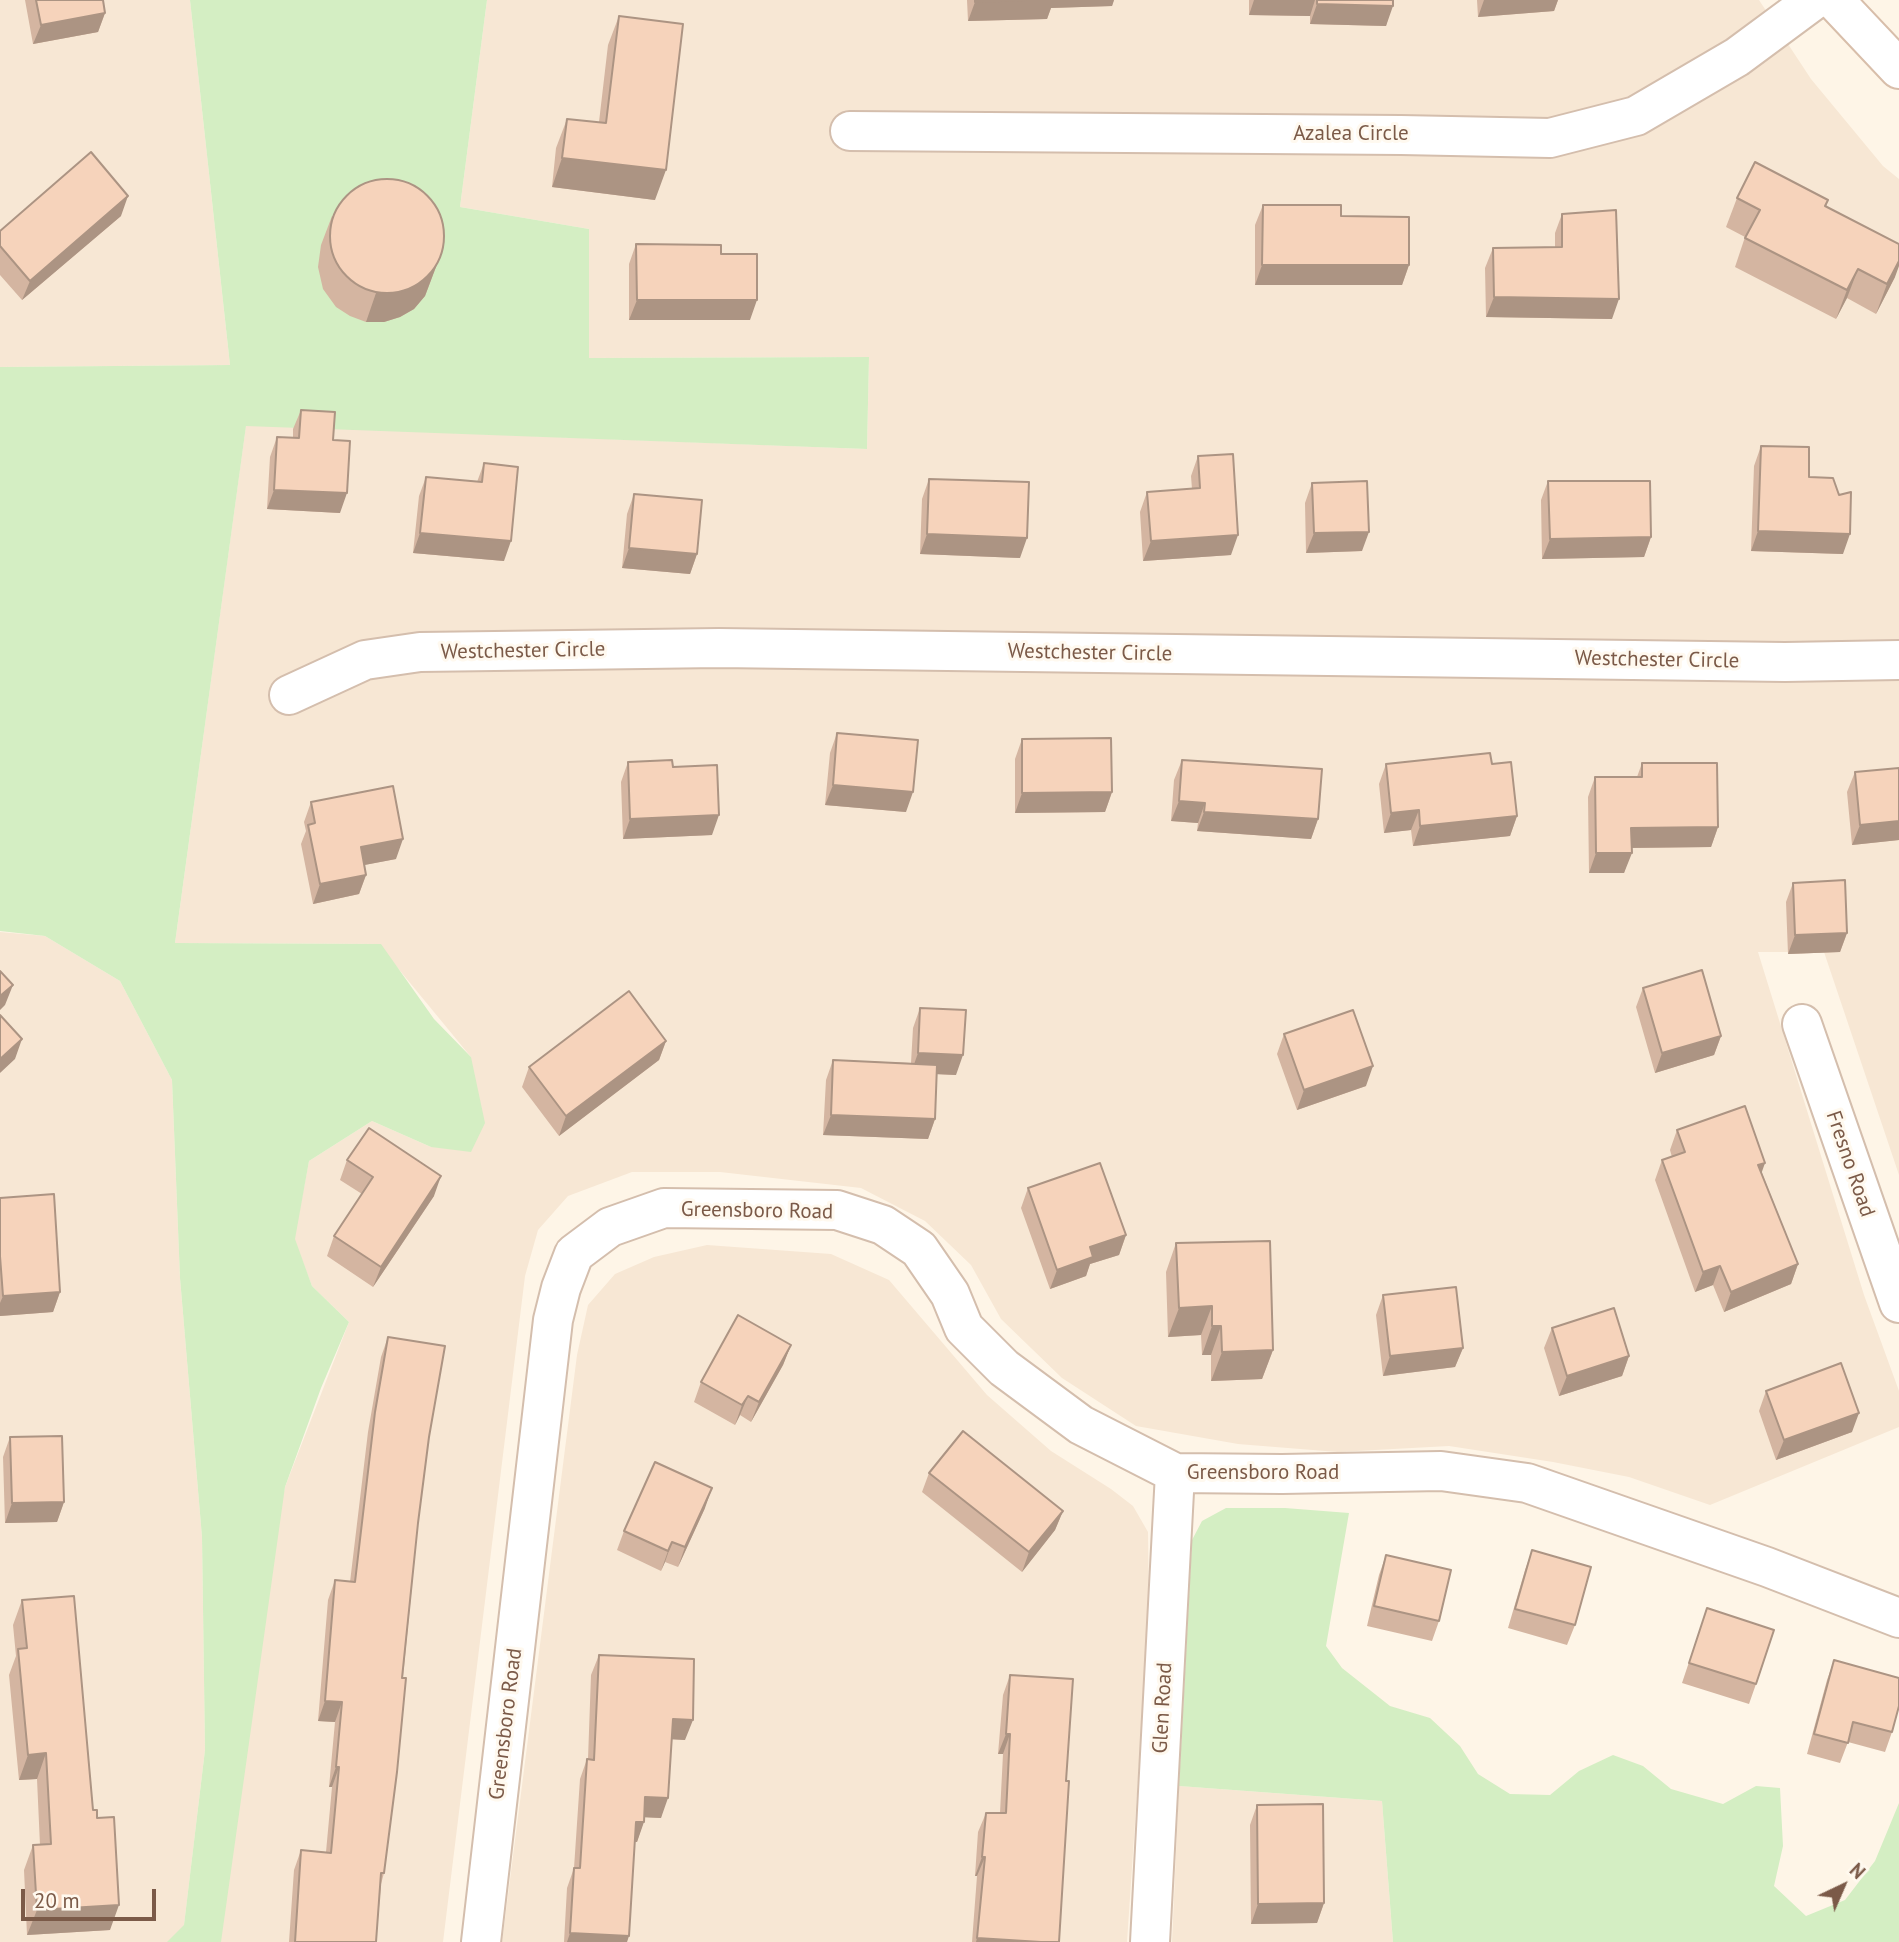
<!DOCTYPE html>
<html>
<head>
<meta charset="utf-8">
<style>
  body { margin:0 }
  #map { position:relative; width:1899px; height:1942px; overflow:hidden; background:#fef5e7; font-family:"PT Sans",sans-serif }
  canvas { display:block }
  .north { position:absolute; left:1808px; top:1851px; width:70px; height:70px; -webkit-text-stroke:5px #fff9ef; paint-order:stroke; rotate:44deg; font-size:19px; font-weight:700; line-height:28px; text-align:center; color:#7b5a48 }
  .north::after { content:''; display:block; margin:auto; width:24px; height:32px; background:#7b5a48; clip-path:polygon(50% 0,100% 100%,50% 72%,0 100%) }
  .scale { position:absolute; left:21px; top:1889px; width:135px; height:32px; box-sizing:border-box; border:4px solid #7b5a48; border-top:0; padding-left:9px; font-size:21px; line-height:24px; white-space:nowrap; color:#7b5a48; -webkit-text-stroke:5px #fff9ef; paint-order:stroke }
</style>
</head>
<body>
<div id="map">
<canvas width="1899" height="1942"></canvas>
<div class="north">N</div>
<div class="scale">20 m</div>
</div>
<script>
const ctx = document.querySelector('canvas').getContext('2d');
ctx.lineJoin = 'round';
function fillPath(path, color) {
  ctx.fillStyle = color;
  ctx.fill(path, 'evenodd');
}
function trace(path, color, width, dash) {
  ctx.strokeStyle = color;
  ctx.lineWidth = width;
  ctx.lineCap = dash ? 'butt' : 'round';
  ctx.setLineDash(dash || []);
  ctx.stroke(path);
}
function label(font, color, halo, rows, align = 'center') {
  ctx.font = font + ' "PT Sans",sans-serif';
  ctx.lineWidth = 6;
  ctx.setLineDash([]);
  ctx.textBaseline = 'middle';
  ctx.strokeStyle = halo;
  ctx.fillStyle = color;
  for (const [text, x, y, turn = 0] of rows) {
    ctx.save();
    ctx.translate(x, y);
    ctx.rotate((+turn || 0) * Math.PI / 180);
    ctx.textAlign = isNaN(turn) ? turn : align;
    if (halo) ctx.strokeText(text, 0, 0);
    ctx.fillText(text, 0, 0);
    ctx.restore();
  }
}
const residential = new Path2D(`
  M0,0H190L230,365L0,367Z
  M487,0H1759L1811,79L1883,166L1899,179V1175L1824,952H1758L1864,1295L1899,1391V1427L1710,1505L1629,1477L1553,1462L1449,1446L1338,1452L1238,1444L1136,1426L1062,1378L1001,1319L971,1265L925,1221L861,1188L720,1172H632L568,1196L538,1230L525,1276L443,1942H192L285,1487L349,1322L312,1286L294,1239L309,1161L372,1121L431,1147L471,1057L378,944L175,943L246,425L867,449L869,357L589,358V229L460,207Z
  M0,932L45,936L120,981L172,1080L180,1278L202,1537L205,1750L182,1942H0Z
  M707,1245L831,1254L889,1280L987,1395L1051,1451L1111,1489L1133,1506L1148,1532L1149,1614L1127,1942H502L577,1355L588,1305L615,1274L654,1257Z
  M1179,1786L1382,1801L1393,1942H1172Z`);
const green = new Path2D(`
  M190,0H487L460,207L589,229V358L869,357L867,449L246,426L175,943L381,944L434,1019L471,1057L485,1123L471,1152L431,1147L372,1121L309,1161L295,1239L312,1286L349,1322L321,1388L285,1487L221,1942H167L184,1925L205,1750L202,1537L180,1278L172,1080L120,981L45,936L0,931V367L230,365Z
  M1226,1508H1285L1349,1513L1326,1646L1342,1668L1390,1706L1430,1718L1460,1746L1478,1774L1510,1794L1550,1795L1579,1771L1613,1755L1643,1766L1671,1789L1723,1804L1756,1786L1780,1788L1783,1846L1774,1886L1806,1916L1845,1900L1875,1861L1899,1803V1942H1393L1382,1801L1179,1786L1192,1540L1202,1521Z`);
const street = new Path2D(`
  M850,131L1401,135L1550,138L1636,116L1737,57L1814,0
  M289,695L365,660L420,652L719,648L1785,662L1899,660
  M1802,1024L1899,1303
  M481,1942L553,1320L561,1288L574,1254L610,1227L664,1208L837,1210L883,1225L919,1249L950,1294L964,1328L1004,1368L1081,1425L1175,1473L1282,1474L1441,1471L1527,1483L1767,1567L1899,1618
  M1150,1942L1175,1473`);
const secondary = new Path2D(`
  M1834,0L1899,69`);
const wall = new Path2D(`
  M25,0H103L105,13L98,32L33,44Z
  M967,0H1114L1112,6L1051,8L1047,19L968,21Z
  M1249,0H1393L1386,26L1310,24V16L1249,15Z
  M1477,0H1558L1554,11L1478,17Z
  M619,16L655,200L552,187L556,148L567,119L599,122L608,45Z
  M1737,198L1828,200L1826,207L1895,277L1876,314L1847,298L1836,319L1735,267L1745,237L1726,227Z
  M1263,205L1341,216L1409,265L1402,285H1255V225Z
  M1562,214L1612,319L1486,317L1485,268L1493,248L1555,247V233Z
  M121,216L22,300L0,275V231Z
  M332,216L442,251L425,296L414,309L400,317L384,322H366L350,316L336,307L323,289L318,267L321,245Z
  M636,244L721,254L750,320H629V264Z
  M301,410L333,440L340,513L267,509L270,457L277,437L293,438V429Z
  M1761,446L1843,554L1751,551L1754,466Z
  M1198,456L1231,555L1143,561L1140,512L1147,492L1192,489L1191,476Z
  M484,463L504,561L413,553L419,496L426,477L477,482Z
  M929,479L1020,558L920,554L922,499Z
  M1548,481L1651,537L1644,557L1542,559L1541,500Z
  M1312,483L1362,551L1306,553L1305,503Z
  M634,494L697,554L690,574L622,568L627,514Z
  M837,733L906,812L825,805L830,753Z
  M1022,739L1112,792L1105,812L1015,813V759Z
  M1182,760L1318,819L1311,839L1197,831L1198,823L1171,821L1174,780Z
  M628,762L673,767L712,835L623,839L621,782Z
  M1642,763L1718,827L1711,847L1632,848L1624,873H1589L1588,797L1595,777H1637Z
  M1386,764H1492L1517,816L1510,836L1413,846L1411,830L1384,833L1379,784Z
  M1899,768V840L1852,845L1847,792L1855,772Z
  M311,802L396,859L364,865L366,875L359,894L313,904L301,844L306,831L304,822Z
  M1793,883L1847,933L1840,952L1788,954L1786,902Z
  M1643,988L1721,1036L1714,1055L1655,1073L1636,1007Z
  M920,1008L956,1075L937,1074L935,1119L928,1139L823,1135L826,1080L833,1060L911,1063L913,1028Z
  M1284,1034L1366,1086L1297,1110L1277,1054Z
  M666,1041L659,1060L559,1136L522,1087L529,1067Z
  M1677,1130L1762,1173L1798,1264L1791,1284L1724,1312L1713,1285L1695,1292L1655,1180L1662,1160L1672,1157L1670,1150Z
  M347,1160L434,1196L373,1287L327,1256L334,1236L362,1194L340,1180Z
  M1028,1188L1126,1235L1119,1255L1090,1264L1086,1276L1050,1289L1021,1208Z
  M0,1198L60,1292L53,1312L0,1316Z
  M1176,1243L1273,1350L1262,1379L1211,1381V1355H1202L1201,1335L1168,1337L1166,1272Z
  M1383,1295L1463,1348L1455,1367L1383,1376L1376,1315Z
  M1552,1328L1629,1356L1622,1376L1559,1396L1544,1348Z
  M388,1337L429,1437L418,1523L384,1873L381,1884L376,1942H289L294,1870L301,1850L326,1852L332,1787H329L335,1722L318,1721L328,1600L335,1580L350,1582L368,1432L381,1357Z
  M791,1345L783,1365L751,1422L740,1415L735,1425L694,1402L701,1382Z
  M1766,1391L1852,1432L1776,1460L1759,1411Z
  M10,1437L64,1502L57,1522L5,1523L3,1457Z
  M929,1473L1063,1511L1055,1530L1022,1572L922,1492Z
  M705,1508L678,1567L665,1562L661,1571L617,1550L624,1531Z
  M1532,1550L1575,1625L1567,1645L1508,1628L1525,1570Z
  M1386,1555L1439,1621L1432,1641L1367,1626L1379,1575Z
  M22,1600L93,1810L110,1930L27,1935L24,1870L33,1845H40L37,1779L19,1780L9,1675L16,1656L13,1625Z
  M1707,1608L1756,1684L1749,1704L1682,1683Z
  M599,1655L685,1740L672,1739L661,1818L645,1817L637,1842H635L627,1942H564L567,1888L574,1868L580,1779L587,1759H588L591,1675Z
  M1834,1660L1892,1732L1885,1752L1848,1742L1840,1763L1807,1754L1827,1680Z
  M1010,1675L1066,1781L1059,1942H972L977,1876H975L978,1832L986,1813H1000L1003,1754H998L1003,1695Z
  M1257,1805L1324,1903L1317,1923L1251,1924L1250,1825Z`);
const shadedWall = new Path2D(`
  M1026,0H1114L1112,6L1051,8L1047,19L968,21L975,2Z
  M1254,0H1315L1310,16L1249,15Z
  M1484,0H1558L1554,11L1478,17Z
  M1317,4L1393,6L1386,26L1310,24Z
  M105,13L98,32L33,44L41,25Z
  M562,158L666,170L655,200L552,187Z
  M128,196L121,216L22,300L30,281Z
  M442,251L425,296L414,309L400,317L384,322H366L376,293Z
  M1899,261V266L1895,277L1876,314L1887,284Z
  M1262,265H1409L1402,285H1255Z
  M1858,269L1847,298L1836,319L1847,290Z
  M1494,297L1619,299L1612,319L1486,317Z
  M637,300H757L750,320H629Z
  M274,490L347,493L340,513L267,509Z
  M1758,531L1850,534L1843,554L1751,551Z
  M1369,532L1362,551L1306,553L1314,533Z
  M420,533L511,541L504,561L413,553Z
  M927,534L1027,538L1020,558L920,554Z
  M1238,535L1231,555L1143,561L1151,541Z
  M1651,537L1644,557L1542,559L1550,539Z
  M629,548L697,554L690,574L622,568Z
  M833,785L913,792L906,812L825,805Z
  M1112,792L1105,812L1015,813L1022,793Z
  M1179,801L1205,803L1198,823L1171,821Z
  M1419,810L1411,830L1384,833L1391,813Z
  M1204,812L1318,819L1311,839L1197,831Z
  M719,815L712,835L623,839L630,819Z
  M1517,816L1510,836L1413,846L1420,826Z
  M1899,821V840L1852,845L1860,825Z
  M1718,827L1711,847L1624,848L1631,828Z
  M403,839L396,859L354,867L361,847Z
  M1596,853H1632L1624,873H1589Z
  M366,875L359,894L313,904L320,884Z
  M1847,933L1840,952L1788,954L1795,935Z
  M13,985L5,1005L0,1010V996Z
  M1721,1036L1714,1055L1655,1073L1662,1053Z
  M22,1039L15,1059L0,1073V1059Z
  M666,1041L659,1060L559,1136L566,1116Z
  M918,1053L963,1055L956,1075L911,1073Z
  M1373,1066L1366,1086L1297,1110L1304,1090Z
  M831,1115L935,1119L928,1139L823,1135Z
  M1765,1163L1758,1183V1165Z
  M441,1176L434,1196L373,1287L381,1267Z
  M1126,1235L1119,1255L1090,1264L1086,1276L1050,1289L1057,1270L1090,1247Z
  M1798,1264L1791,1284L1724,1312L1731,1292Z
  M1720,1266L1713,1285L1695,1292L1703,1272Z
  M60,1292L53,1312L0,1316V1303L3,1296Z
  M1212,1306L1201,1335L1168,1337L1179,1308Z
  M1212,1326H1221L1211,1355H1202Z
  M791,1345L783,1365L751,1422L759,1402Z
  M1463,1348L1455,1367L1383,1376L1390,1356Z
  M1273,1350L1262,1379L1211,1381L1222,1352Z
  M1629,1356L1622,1376L1559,1396L1567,1376Z
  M748,1396L740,1415L735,1425L742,1405Z
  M1859,1413L1852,1432L1776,1460L1784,1440Z
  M712,1488L705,1508L678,1567L685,1547Z
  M64,1502L57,1522L5,1523L12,1503Z
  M1063,1511L1055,1530L1022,1572L1029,1552Z
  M672,1542L665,1562L661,1571L668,1551Z
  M325,1701L342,1702L335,1722L318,1721Z
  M673,1719L693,1720L685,1740L666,1739Z
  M1006,1734H1010L1003,1754H998Z
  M46,1753L37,1779L19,1780L28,1755Z
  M336,1767H339L332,1787H329Z
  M645,1797L668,1798L661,1818L638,1817Z
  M636,1822H644L637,1842L629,1841Z
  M982,1857H985L977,1876H975Z
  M1324,1903L1317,1923L1251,1924L1258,1904Z
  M119,1905L110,1930L27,1935L37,1910Z
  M570,1933L629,1936L627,1942H567Z
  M977,1938L1041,1942H976Z`);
const building = new Path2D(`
  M36,0H103L105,13L41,25Z
  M975,0H1026L975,2Z
  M1317,0H1393V6L1317,4Z
  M619,16L683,24L666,170L562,158L567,119L606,123Z
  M91,152L128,196L30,281L0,246V231Z
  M1755,162L1828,200L1825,206L1899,244V261L1887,284L1858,269L1847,290L1745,238L1760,210L1737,198Z
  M330 236a57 57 0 1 1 114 0a57 57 0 1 1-114 0Z
  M1263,205H1341V216L1409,217V265H1262Z
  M1616,210L1619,299L1494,297L1493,248L1562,247V214Z
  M636,244L721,245V254H757V300H637Z
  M301,410L335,412L333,440L350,441L347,493L274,490L277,437L299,438Z
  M1761,446L1809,447V477L1833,478L1839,495L1851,492L1850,534L1758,531Z
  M1233,454L1238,535L1151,541L1147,492L1200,488L1198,456Z
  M484,463L518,467L511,541L420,533L426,477L482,482Z
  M929,479L1029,482L1027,538L927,534Z
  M1367,481L1369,532L1314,533L1312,483Z
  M1548,481H1650L1651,537L1550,539Z
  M634,494L702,500L697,554L629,548Z
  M837,733L918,740L913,792L833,785Z
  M1111,738L1112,792L1022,793V739Z
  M1490,753L1492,764L1511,762L1517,816L1420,826L1419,810L1391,813L1386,764Z
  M672,760L673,767L717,765L719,815L630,819L628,762Z
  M1182,760L1322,769L1318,819L1204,812L1205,803L1179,801Z
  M1642,763H1717L1718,827L1631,828L1632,853H1596L1595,777H1642Z
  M1899,768V821L1860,825L1855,772Z
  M393,786L403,839L361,847L366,875L320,884L308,825L315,823L311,802Z
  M1845,880L1847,933L1795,935L1793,883Z
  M1702,970L1721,1036L1662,1053L1643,988Z
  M0,971L13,985L0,996Z
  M629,991L666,1041L566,1116L529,1067Z
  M920,1008L966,1010L963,1055L918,1053Z
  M1353,1010L1373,1066L1304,1090L1284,1034Z
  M0,1015L22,1039L0,1059Z
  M833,1060L937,1065L935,1119L831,1115Z
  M1745,1106L1765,1163L1758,1165L1798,1264L1731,1292L1720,1266L1703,1272L1662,1160L1685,1152L1677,1130Z
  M369,1128L441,1176L381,1267L334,1236L373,1177L347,1160Z
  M1100,1163L1126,1235L1090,1247L1093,1257L1057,1270L1028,1188Z
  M54,1194L60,1292L3,1296L0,1256V1198Z
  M1270,1241L1273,1350L1222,1352L1221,1326H1212V1306L1179,1308L1176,1243Z
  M1456,1287L1463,1348L1390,1356L1383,1295Z
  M1614,1308L1629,1356L1567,1376L1552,1328Z
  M738,1315L791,1345L759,1402L748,1396L742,1405L701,1382Z
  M388,1337L445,1346L429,1437L418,1523L402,1678H406L397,1772L384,1873H381L376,1942H295L301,1850L331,1853L339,1767H336L342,1702L325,1701L335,1580L355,1582L375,1412Z
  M1841,1363L1859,1413L1784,1440L1766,1391Z
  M963,1431L1063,1511L1029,1552L929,1473Z
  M62,1436L64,1502L12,1503L10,1437Z
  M655,1462L712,1488L685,1547L672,1542L668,1551L624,1531Z
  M1532,1550L1591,1567L1575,1625L1515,1609Z
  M1386,1555L1451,1570L1439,1621L1374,1606Z
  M74,1596L93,1810H97V1818L114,1817L119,1905L37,1910L33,1845L51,1844L46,1753L28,1755L18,1649L27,1648L22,1600Z
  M1707,1608L1774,1630L1756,1684L1689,1663Z
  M599,1655L694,1659L693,1720L673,1719L668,1798L645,1797L644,1822H636L629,1936L570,1933L574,1868H580L587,1759L594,1760Z
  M1834,1660L1899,1678V1706L1892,1732L1853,1722L1848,1743L1814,1734Z
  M1010,1675L1073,1679L1066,1781H1069L1059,1942H1041L977,1938L985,1857H982L986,1813H1006L1010,1734H1006Z
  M1323,1804L1324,1903L1258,1904L1257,1805Z`);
const streetNames = [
  ["Azalea Circle",1351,134],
  ["Westchester Circle",523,651,-1],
  ["Westchester Circle",1090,653,1],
  ["Westchester Circle",1657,660,1],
  ["Fresno Road",1850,1164,71],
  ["Greensboro Road",757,1211,1],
  ["Greensboro Road",1263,1473],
  ["Glen Road",1163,1708,-87],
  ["Greensboro Road",506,1724,-83]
];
fillPath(residential, '#f7e7d4');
fillPath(green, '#d4eec3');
trace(street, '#d4bead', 42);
trace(secondary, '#d8beaa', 42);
trace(street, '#fff', 38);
trace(secondary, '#fff', 38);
fillPath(wall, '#d4b5a1');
fillPath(shadedWall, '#ac9483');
fillPath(building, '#f6d3bb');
trace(building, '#ac9483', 2);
label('21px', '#7b5a48', '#fff9ef', streetNames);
</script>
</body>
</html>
